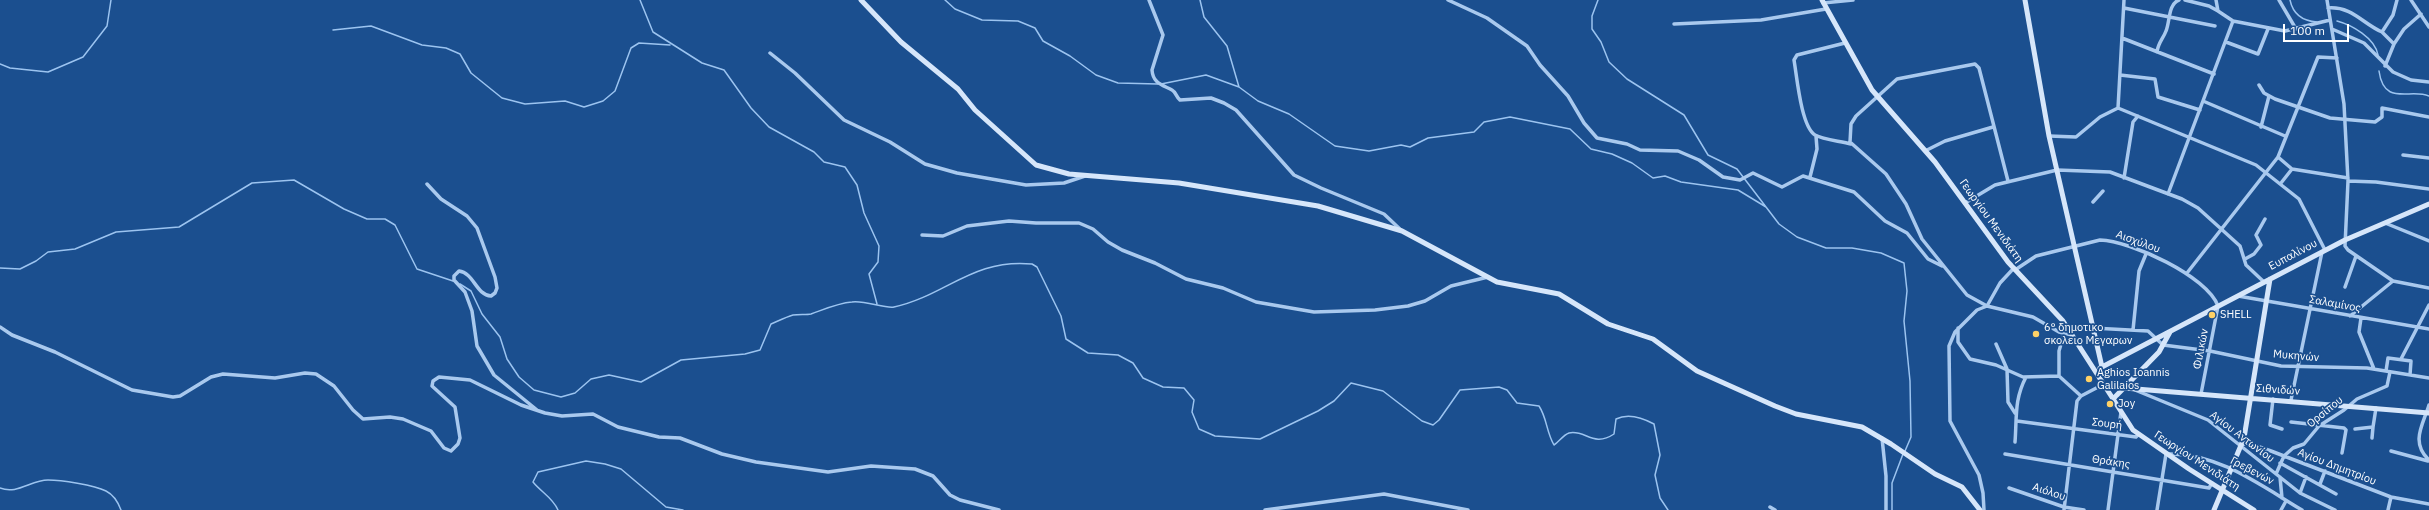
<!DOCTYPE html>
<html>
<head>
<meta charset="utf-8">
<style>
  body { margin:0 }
  #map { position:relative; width:2429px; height:510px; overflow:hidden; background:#1b4f8f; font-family:"IBM Plex Sans",sans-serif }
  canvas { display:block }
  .scale { position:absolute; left:2283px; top:24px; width:66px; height:18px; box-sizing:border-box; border:2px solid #fff; border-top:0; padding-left:5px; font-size:12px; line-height:14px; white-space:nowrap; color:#fff; -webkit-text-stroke:3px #1b4f8f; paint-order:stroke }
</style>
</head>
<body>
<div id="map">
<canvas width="2429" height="510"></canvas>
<div class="scale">100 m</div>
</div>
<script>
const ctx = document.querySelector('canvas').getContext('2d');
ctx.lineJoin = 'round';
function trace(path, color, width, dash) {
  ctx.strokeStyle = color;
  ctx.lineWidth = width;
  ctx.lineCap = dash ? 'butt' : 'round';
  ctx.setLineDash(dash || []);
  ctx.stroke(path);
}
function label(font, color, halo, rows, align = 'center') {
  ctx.font = font + ' "IBM Plex Sans",sans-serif';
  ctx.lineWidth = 3.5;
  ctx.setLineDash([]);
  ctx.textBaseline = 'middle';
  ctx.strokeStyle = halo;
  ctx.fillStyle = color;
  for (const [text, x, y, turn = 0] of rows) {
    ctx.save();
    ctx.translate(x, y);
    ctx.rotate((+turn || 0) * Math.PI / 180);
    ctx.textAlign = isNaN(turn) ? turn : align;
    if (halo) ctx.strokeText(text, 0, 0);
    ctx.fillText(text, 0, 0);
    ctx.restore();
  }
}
const stream = new Path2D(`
  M640,0L653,32L702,63L724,70L751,108L769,127L814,152L824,162L845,167L857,185L864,213L879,246L878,262L869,274L877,304
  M945,0L955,9L982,20L1018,21L1035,28L1043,41L1070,56L1096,75L1118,83L1158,84
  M1200,0L1204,17L1227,46L1239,87L1258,101L1289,114L1335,146L1369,151L1401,145L1410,147L1428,138L1474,132L1484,122L1510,117L1570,129L1591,149L1612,154L1632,163L1653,178L1665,176L1681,182L1738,190L1766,207
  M1598,0L1592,16V29L1601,42L1609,62L1627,79L1684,115L1708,155L1737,169L1779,224L1797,237L1826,248H1852L1881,253L1904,263L1907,291L1904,321L1910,381L1911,437L1905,451
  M2290,0C2293,14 2302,21 2317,22
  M2337,21C2352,25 2375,38 2378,55
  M333,30L371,26L422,45L446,48L460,54L471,73L502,98L525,104L565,101L584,107L603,101L615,91L631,48L639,43L670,45
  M0,64L10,68L48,72L83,57L107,26L111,0
  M2379,71C2384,107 2410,88 2429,96
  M1161,84L1206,75L1239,87
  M0,268L20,269L36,261L48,252L75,249L116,232L179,227L252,183L294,180L344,209L367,219H385L395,225L417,269L453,281
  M460,284L471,291L482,314L500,337L507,359L519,377L534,390L561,397L575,393L591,379L609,375L641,382L681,360L745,354L760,350L771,324C778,321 786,317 793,315C799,314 806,315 811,314C825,309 838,303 852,302C864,300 886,309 894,307C945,296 973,258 1032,264L1037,267L1061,316L1066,339L1088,353L1118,355L1133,363L1143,378L1163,387L1184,388L1194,400L1192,412L1199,429L1215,436L1260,439L1318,411L1334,401L1351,383L1383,391L1422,421L1433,425L1439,420L1460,390L1499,387L1507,390L1517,403L1539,406C1547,418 1546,431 1554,445C1559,442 1563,435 1569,433C1585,429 1593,448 1614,434L1616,419C1628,413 1643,418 1654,424L1660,455L1655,475L1660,498L1668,510
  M0,488C17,495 31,480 48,480C61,480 94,485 106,491C114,495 118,502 121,510
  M558,510C553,498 541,492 533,482L538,472L586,461L605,464L621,469L666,507L683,510
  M1892,510V483L1903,454`);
const street = new Path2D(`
  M1149,0L1163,35L1152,70C1153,84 1163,85 1172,90C1176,92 1176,97 1180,100L1211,98L1224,103L1236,110L1294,175L1321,188L1384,214L1402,231
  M1448,0L1487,18L1527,46L1540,65L1568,96L1584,123L1597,138L1627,144L1640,150L1678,151L1699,160L1723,177L1740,180L1753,173L1782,187L1803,176L1854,192L1885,221L1907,233L1928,259L1942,266
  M2185,0L2209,6L2218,11
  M2279,0L2296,29
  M2327,0L2344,104L2348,181L2345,246L2348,250L2393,281L2429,288
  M2411,0L2429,27
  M1823,3L1853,0
  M2124,8L2215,26
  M2328,8C2352,6 2363,24 2382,32
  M2233,21L2285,31L2330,20
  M1674,24L1761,20L1826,9
  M2332,29L2364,43L2393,72L2411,80L2429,82
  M2122,38L2214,74
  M2226,42L2258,54L2268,29
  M1845,43L1797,55L1794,60C1797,77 1801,126 1815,135C1824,140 1841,141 1851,144
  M2394,44L2404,29L2421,14
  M2157,52C2158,43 2163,39 2166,31C2170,22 2168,4 2179,0
  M770,53L795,73L844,120L890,142L925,164L957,173L1026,185L1064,183L1085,176
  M2385,66L2394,44L2382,32L2393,15L2397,0
  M2120,75L2155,79L2158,97L2200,110
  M2259,85L2264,93L2275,99L2330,118L2375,122L2382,117V108L2429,117
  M2203,101L2285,136
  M2118,108L2124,0
  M2261,127L2269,96
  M2049,136L2076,137L2100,117L2118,108L2256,165L2299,199L2325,250
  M1925,151L1945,141L1993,127
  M2403,155L2429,158
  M2278,157L2292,169L2348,178
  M1810,177L1817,149L1816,136
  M2124,178L2133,122L2138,116
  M2008,181L1979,68L1975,64L1897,79L1856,116L1851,124L1850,142L1886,174L1906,204L1922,239L1967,295L1987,306L2033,317L2059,332L2072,335
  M2348,181L2376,182L2429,189
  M2281,183L2292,169
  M427,184L441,199L467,216L477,228L495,277L497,288L495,293L491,296C476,295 474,273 459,271L454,276V280L465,292L472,311L477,346L494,375L537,410
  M2168,194L2233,21L2218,11L2216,0
  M2093,202L2103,191
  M1965,203L1995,185L2057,170L2110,172L2182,199L2198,208L2240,246L2246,265L2264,282
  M2385,223L2429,241
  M922,235L943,236L967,226L1009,221L1036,223H1079L1093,229L1108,242L1122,250L1155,263L1186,279L1223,288L1256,302L1314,312L1375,310L1408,306L1425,301L1451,286L1488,277
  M2245,259L2254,254L2261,245L2256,235L2265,219
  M2015,270L2036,256L2100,240C2131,241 2207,276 2218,306L2201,394
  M2187,273L2278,157L2318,57L2337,58
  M2345,287L2356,256
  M2238,296L2429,329
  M2350,316L2393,281
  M2361,318L2359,332L2374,369
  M0,327L12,335L55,352L132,390L173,397L180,396L211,377L223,374L275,378L305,373L316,374L334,386L353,410L363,419L390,417L403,419L431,431L444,448L451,451L458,444L460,438L455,407L432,386L433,381L439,377L470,380L521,405L545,413L562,416L593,414L618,427L659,437L680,438L722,454L756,462L828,472L871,466L915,469L933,476L950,495L960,500L999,510
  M1958,328V342L1970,359L1996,365L2023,377L2059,376L2081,396
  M2093,328L2148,331L2163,345L2210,351L2281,366L2367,368L2429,378
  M2133,330L2139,271L2146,254
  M1996,344L2007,369L2008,402L2015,413
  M2401,359L2429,305
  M2386,371L2388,358L2411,361L2410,375
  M2059,376V351L2064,334
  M2135,390L2208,420L2300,493L2335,510
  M2273,399L2270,425L2282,429
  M2291,400L2322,252
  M2429,405C2423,425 2410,442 2429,460
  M2017,421L2136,437L2138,435
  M2291,422L2344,428L2346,430L2342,453
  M2355,429L2373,427L2376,408
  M1882,438L1886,476V510
  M2372,438L2373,427
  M2015,442C2017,417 2014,400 2026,377
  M2241,445L2248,443L2271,451L2391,497L2429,504
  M2391,451L2428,461
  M2005,454L2209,488L2212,483
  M2280,463L2336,494
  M2276,474L2284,456L2293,448L2304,444L2319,426L2344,410L2357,399L2387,386L2390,372
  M2280,477L2282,498
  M2320,484L2325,471
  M2009,488L2064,507L2084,510
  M2300,493L2306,477
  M1770,507L1775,510
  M1265,510L1384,494L1468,510
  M1984,510L1983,493L1979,475L1950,421L1949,346L1955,332L1977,310L1987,306L2000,283L2013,269
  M2064,510L2077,401L2081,396L2104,384
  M2108,510L2121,412
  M2157,510L2166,454C2217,452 2260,485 2302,510
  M2281,510L2286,501
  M2388,510L2391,497`);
const secondary = new Path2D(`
  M861,0L901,42L958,89L975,110L1036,165L1069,174L1179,183L1318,206L1402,231L1497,282L1559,294L1608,324L1653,339L1697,371L1775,406L1796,414L1862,427L1891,444L1935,474L1962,487L1980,510
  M1822,0L1872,90L1935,162L2008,262L2063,321L2133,430L2189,469L2254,510
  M2025,0L2049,136L2102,367
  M2100,368L2345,240L2429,204
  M2124,388L2429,413
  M2114,398L2159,352L2170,332
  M2214,510L2244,438L2270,279`);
const markers = [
  [2212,315,4,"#ffd166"],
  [2036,334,4,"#ffd166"],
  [2089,379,4,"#ffd166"],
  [2110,404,4,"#ffd166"]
];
const streetNames = [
  ["Γεωργίου Μενιδιάτη",1991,221,54],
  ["Αισχύλου",2138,242,20],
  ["Ευπαλίνου",2293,255,-28],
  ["Σαλαμίνος",2335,304,10],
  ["Φιλικών",2201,349,-79],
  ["Μυκηνών",2296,356,5],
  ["Σιθνιδών",2278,390,4],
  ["Ορσίπου",2325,412,-39],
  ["Σουρή",2107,424,7],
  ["Αγίου Αντωνίου",2242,437,37],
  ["Γεωργίου Μενιδιάτη",2197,461,33],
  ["Θράκης",2111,462,9],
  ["Αγίου Δημητρίου",2337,467,21],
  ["Γρεβενών",2252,471,28],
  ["Αιόλου",2049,492,18]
];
const poiNames = [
  ["SHELL",2220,315],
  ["6° δημοτικο",2044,328],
  ["σκολειο Μεγαρων",2044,341],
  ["Aghios Ioannis",2097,373],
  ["Galilaios",2097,386],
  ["Joy",2118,404]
];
trace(stream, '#9cc4f0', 1.5);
trace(street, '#a9c9ee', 3.5);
trace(secondary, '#d6e6fa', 5);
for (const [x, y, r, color] of markers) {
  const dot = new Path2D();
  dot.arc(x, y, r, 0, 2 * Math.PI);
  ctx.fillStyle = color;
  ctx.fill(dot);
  trace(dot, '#1b4f8f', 1.5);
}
label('11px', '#fff', '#1b4f8f', streetNames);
label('11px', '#fff', '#1b4f8f', poiNames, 'left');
</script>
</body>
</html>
